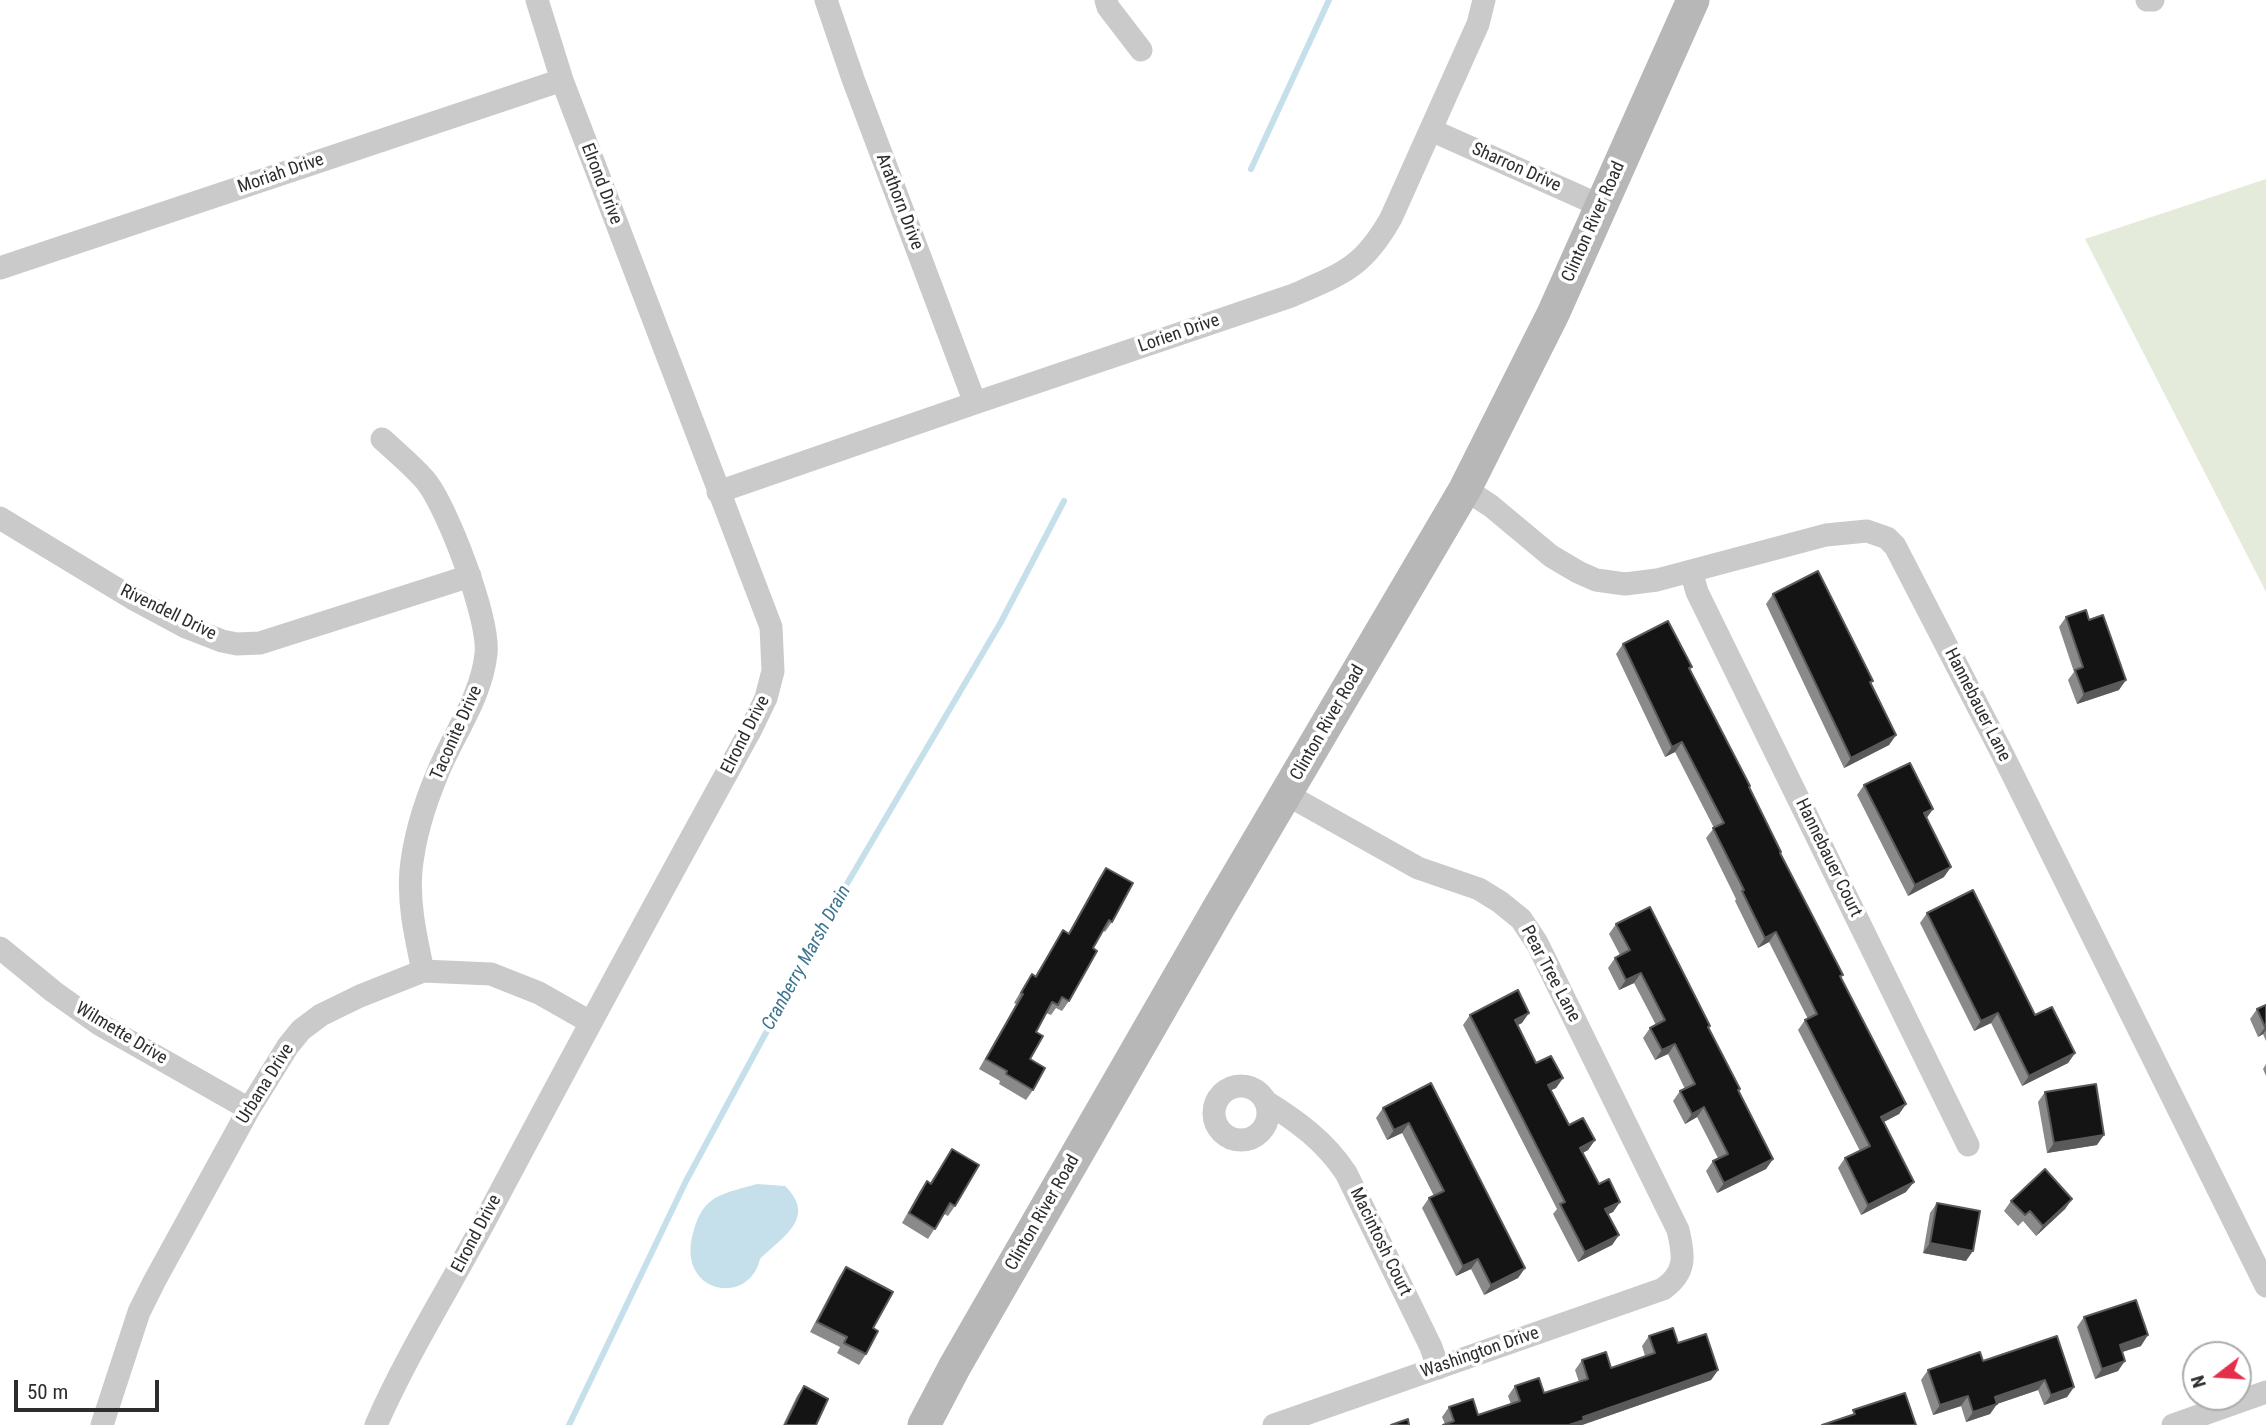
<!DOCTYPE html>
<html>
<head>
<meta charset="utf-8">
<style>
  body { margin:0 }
  #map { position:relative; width:2266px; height:1425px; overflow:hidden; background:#fff; font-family:"Roboto Condensed",sans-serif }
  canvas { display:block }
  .north { position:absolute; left:2182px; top:1341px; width:70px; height:70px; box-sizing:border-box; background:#fff; border:2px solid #ababab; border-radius:50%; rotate:253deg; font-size:19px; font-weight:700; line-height:28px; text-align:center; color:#2d2d2d }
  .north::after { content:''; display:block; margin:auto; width:24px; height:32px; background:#e42f4b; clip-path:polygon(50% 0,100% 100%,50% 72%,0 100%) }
  .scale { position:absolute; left:14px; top:1380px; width:145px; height:32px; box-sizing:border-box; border:4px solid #2d2d2d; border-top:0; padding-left:9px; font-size:21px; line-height:24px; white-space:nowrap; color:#2d2d2d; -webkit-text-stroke:5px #fff; paint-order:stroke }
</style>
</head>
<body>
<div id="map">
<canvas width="2266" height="1425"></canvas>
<div class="north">N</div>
<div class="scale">50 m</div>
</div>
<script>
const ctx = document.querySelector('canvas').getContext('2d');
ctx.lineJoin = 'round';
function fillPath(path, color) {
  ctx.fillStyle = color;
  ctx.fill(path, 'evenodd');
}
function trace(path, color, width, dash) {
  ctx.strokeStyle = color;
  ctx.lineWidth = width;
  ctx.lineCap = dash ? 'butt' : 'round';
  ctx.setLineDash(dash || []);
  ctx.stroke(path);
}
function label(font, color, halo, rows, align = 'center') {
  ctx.font = font + ' "Roboto Condensed",sans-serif';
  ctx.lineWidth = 7;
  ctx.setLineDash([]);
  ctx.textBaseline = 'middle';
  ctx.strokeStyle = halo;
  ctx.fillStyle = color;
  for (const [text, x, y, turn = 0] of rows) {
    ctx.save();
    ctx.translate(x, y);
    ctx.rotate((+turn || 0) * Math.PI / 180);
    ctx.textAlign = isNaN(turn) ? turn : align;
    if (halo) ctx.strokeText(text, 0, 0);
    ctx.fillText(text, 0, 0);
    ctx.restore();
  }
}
const green = new Path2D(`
  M2266,179V592L2085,239Z`);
const water = new Path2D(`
  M757,1184L785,1186C818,1218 781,1238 760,1259C749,1307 676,1294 693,1233C697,1219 701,1207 715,1198C728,1191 743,1188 757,1184Z`);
const stream = new Path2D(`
  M1251,169L1329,0
  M569,1425L686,1181L838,899L1001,622L1064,501`);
const street = new Path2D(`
  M826,0L853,79L975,403
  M1106,0L1108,7L1141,50
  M2147,0H2153
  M1431,130L1601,206
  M0,268L562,80
  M382,439C396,452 412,465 425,480C447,506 490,620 486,654C481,699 452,736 436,777C424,806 414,840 411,870C408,904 416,938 423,971
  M1465,489L1491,506L1551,556L1578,572L1596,580L1625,584L1657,580L1826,535L1867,531L1887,538L1895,546L2002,753L2266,1286
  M718,492L975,403L1291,296C1342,274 1363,268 1391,218L1478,24L1484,0
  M0,518L132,598L186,627L222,641L237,644L260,643L470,576
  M1691,571L1697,592L1968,1145
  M0,948L54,992L99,1024L249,1109
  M1214 1113a27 27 0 1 1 54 0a27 27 0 1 1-54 0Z
  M1265,1101C1297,1121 1325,1141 1346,1173L1431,1347L1438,1368
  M102,1425L139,1312L155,1280L249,1109L288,1046L301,1030L321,1015L360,996L423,971L491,974L539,993L590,1022
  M376,1425C408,1352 451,1285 488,1215C574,1053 661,892 750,731L766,698L773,671L771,627L562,80L537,0
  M1274,1425L1663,1289C1687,1272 1684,1255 1678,1230L1537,943L1521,919L1500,902L1479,889L1418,868L1286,794
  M2173,1425L2266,1392`);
const secondary = new Path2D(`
  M924,1425L955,1366L1218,909L1465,489L1553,314L1693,0`);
const wall = new Path2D(`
  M1773,594L1873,681L1871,683L1896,735L1889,745L1844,768L1766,604Z
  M2066,617L2089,620L2119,690L2077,704L2068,680L2074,672L2059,627Z
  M1623,644L1690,670L1749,788L1841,978L1906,1104L1899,1114L1884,1122L1906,1192L1861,1215L1838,1168L1845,1158L1860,1151L1798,1030L1805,1020L1808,1019L1769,942L1758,948L1735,901L1736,899L1706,838L1714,828L1675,752L1665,757L1616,654Z
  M1864,785L1933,809L1926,818L1944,877L1908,896L1857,795Z
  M1106,868L1112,922L1105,932L1103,930L1093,948L1069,1001L1062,1011L1056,1008L1051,1015L1046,1013L1036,1032L1030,1059L1033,1090L1026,1100L999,1084L1000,1081L979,1069L1016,1004L1014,1003L1025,984L1032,974L1035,976L1063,930L1068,934L1099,878Z
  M1927,913L2075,1053L2068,1063L2022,1086L1991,1023L1974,1031L1920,923Z
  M1616,924L1709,1028L1740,1089L1739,1091L1773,1159L1766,1169L1717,1193L1706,1171L1713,1161L1718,1158L1697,1117L1685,1124L1673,1101L1680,1091L1685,1089L1668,1054L1655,1060L1643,1038L1650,1028L1656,1025L1634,983L1619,990L1608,968L1615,958L1620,955L1609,934Z
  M2266,1005V1041L2263,1034L2258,1037L2250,1019L2257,1009Z
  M1470,1015L1522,1023L1517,1025L1536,1063L1563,1078L1556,1088L1551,1090L1569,1125L1595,1140L1588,1150L1583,1153L1599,1184L1620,1202L1613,1212L1608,1214L1619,1235L1612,1245L1578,1262L1553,1214L1557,1209L1463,1025Z
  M2266,1064V1076L2263,1069Z
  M1431,1083L1525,1268L1518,1278L1484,1295L1471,1269L1456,1276L1422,1208L1429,1198L1434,1196L1402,1133L1387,1140L1376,1118L1383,1108Z
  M2045,1092L2097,1145L2047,1153L2038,1102Z
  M952,1149L955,1206L948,1216L944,1214L928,1239L902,1223L920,1191L927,1181L930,1183Z
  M2072,1199L2065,1209L2036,1236L2023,1221L2018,1226L2004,1211L2011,1201Z
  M1937,1203L1966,1261L1923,1253L1930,1213Z
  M846,1267L873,1328L866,1354L859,1365L837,1353L840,1347L810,1332L839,1277Z
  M2084,1317L2141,1346L2122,1352L2118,1371L2095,1379L2077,1327Z
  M1649,1336L1678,1343L1718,1370L1711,1380L1582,1425H1443L1445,1424L1442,1417L1449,1407L1478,1415L1511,1404L1508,1396L1515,1386L1544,1393L1579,1382L1575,1370L1582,1360L1611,1368L1645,1356L1642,1346Z
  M1983,1361L2074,1387L2067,1397L2044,1405L2038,1390L1997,1404L1990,1414L1966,1422L1961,1406L1933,1415L1921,1380L1928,1370Z
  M804,1386L816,1425H783L797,1396Z`);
const shadedWall = new Path2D(`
  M2126,680L2119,690L2077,704L2084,694Z
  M1896,735L1889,745L1844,768L1851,758Z
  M1682,742L1675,752L1665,757L1672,747Z
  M1933,809L1926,819L1924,813Z
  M1951,867L1944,877L1908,896L1915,885Z
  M1776,932L1769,942L1758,948L1765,938Z
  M1641,973L1634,983L1619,990L1626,980Z
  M1529,1013L1522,1023L1508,1030L1515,1020Z
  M1998,1013L1991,1023L1974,1031L1981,1021Z
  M2266,1026V1030L2263,1034L2258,1037Z
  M1675,1044L1668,1054L1655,1060L1662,1050Z
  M2075,1053L2068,1063L2022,1086L2029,1076Z
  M1563,1078L1556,1088L1541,1095L1548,1085Z
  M1906,1104L1899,1114L1874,1127L1881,1117Z
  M1704,1107L1697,1117L1685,1124L1692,1114Z
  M1409,1123L1402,1133L1387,1140L1394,1130Z
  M2104,1135L2097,1145L2047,1153L2054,1143Z
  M1595,1140L1588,1150L1573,1158L1580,1148Z
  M1773,1159L1766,1169L1717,1193L1724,1183Z
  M1914,1182L1906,1192L1861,1215L1868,1205Z
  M2072,1199L2065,1209L2036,1236L2043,1226Z
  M1620,1202L1613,1212L1598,1219L1605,1209Z
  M1619,1235L1612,1245L1578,1262L1585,1252Z
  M1930,1243L1973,1251L1966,1261L1923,1253Z
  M1478,1259L1471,1269L1456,1276L1463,1266Z
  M1525,1268L1518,1278L1484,1295L1491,1285Z
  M2148,1335L2141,1346L2113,1355L2120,1345Z
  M2125,1361L2118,1371L2095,1379L2102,1369Z
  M1718,1370L1711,1380L1582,1425H1569L1583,1417Z
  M2045,1380L2038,1390L1988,1407L1995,1397Z
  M2074,1387L2067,1397L2044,1405L2051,1395Z
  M1968,1396L1961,1406L1933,1415L1940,1405Z
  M1997,1404L1990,1414L1966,1422L1973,1412Z`);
const building = new Path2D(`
  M1818,571L1873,681L1870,682L1896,735L1851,758L1773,594Z
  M2086,610L2089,620L2103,615L2126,680L2084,694L2075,670L2083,667L2066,617Z
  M1668,621L1692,667L1689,668L1750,786L1749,787L1781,852L1780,853L1843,975L1840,976L1906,1104L1881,1117L1914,1182L1868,1205L1845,1158L1870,1146L1805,1020L1817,1014L1776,932L1765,938L1742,891L1744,890L1713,828L1724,823L1682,742L1672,747L1623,644Z
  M1910,763L1933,809L1924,813L1951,867L1915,885L1864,785Z
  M1106,868L1133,883L1112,922L1109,920L1093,948L1097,951L1069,1001L1062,997L1058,1005L1052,1002L1036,1032L1043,1036L1030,1059L1045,1068L1033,1090L1006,1074L1007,1071L986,1059L1023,994L1021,993L1032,974L1036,977L1063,930L1069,934Z
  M1973,890L2035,1015L2052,1007L2075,1053L2029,1076L1998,1013L1981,1021L1927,913Z
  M1650,907L1710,1026L1708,1027L1740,1089L1738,1090L1773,1159L1724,1183L1713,1161L1728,1154L1704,1107L1692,1114L1680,1091L1695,1084L1675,1044L1662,1050L1650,1028L1665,1020L1641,973L1626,980L1615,958L1630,950L1616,924Z
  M1518,990L1529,1013L1515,1020L1536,1063L1551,1056L1563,1078L1548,1085L1569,1125L1583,1118L1595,1140L1580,1148L1599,1184L1609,1179L1620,1202L1605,1209L1619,1235L1585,1252L1560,1204L1565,1202L1470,1015Z
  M2266,1005V1026L2265,1027L2257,1009Z
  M1431,1083L1525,1268L1491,1285L1478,1259L1463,1266L1429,1198L1444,1191L1409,1123L1394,1130L1383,1108Z
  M2096,1084L2104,1135L2054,1143L2045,1092Z
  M952,1149L979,1165L955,1206L950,1203L935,1229L909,1213L927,1181L931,1184Z
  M2045,1169L2072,1199L2043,1226L2030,1211L2025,1215L2011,1201Z
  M1937,1203L1980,1211L1973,1251L1930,1243Z
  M846,1267L893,1292L873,1328L878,1331L866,1354L844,1343L847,1337L817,1322Z
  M2136,1300L2148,1335L2120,1345L2125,1361L2102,1369L2084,1317Z
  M1673,1328L1678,1343L1706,1334L1718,1370L1583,1417L1584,1420L1569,1425H1443L1454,1421L1449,1407L1473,1399L1478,1415L1520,1401L1515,1386L1539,1378L1544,1393L1588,1379L1582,1360L1606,1352L1611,1368L1655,1353L1649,1336Z
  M2057,1336L2074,1387L2051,1395L2045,1380L1995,1397L1997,1404L1973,1412L1968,1396L1940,1405L1928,1370L1980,1352L1983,1361Z
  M804,1386L828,1399L816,1425H785Z
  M1905,1393L1916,1425H1822L1855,1414L1853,1410Z
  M1408,1419L1409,1425H1391Z`);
const streetNames = [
  ["Sharron Drive",1516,168,24],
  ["Moriah Drive",281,174,-19],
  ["Elrond Drive",601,184,69],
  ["Arathorn Drive",899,202,69],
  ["Clinton River Road",1594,222,-66],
  ["Lorien Drive",1179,334,-19],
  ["Rivendell Drive",168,613,26],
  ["Hannebauer Lane",1977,705,63],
  ["Clinton River Road",1328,723,-60],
  ["Taconite Drive",457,733,-66],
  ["Elrond Drive",746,735,-63],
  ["Hannebauer Court",1828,858,64],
  ["Pear Tree Lane",1550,974,62],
  ["Wilmette Drive",121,1034,31],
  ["Urbana Drive",266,1084,-58],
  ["Clinton River Road",1043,1213,-60],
  ["Elrond Drive",477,1234,-62],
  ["Macintosh Court",1380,1242,64],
  ["Washington Drive",1480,1353,-19]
];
const waterNames = [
  ["Cranberry Marsh Drain",807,958,-61]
];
fillPath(green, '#e5ebdb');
fillPath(water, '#c6e0eb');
trace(stream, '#c6e0eb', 6);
trace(street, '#cacaca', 23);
trace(secondary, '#b7b7b7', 33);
fillPath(wall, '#8a8a8a');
fillPath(shadedWall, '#5a5a5a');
fillPath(building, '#141414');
trace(building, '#5a5a5a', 2);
label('18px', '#2d2d2d', '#fff', streetNames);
label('italic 19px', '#3c758f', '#fff', waterNames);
</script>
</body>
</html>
